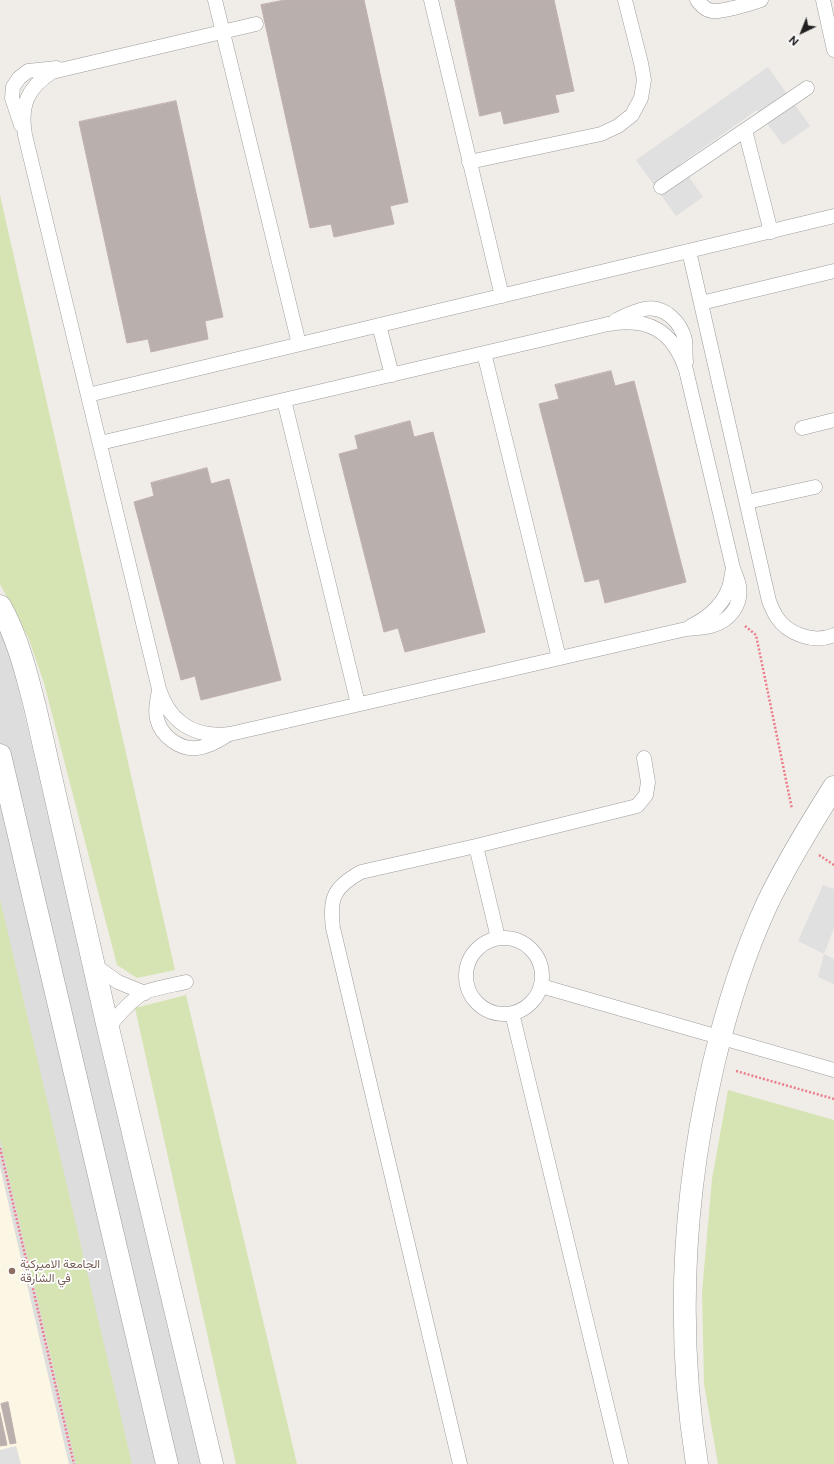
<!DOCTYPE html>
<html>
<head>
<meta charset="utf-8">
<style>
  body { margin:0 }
  #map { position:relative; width:834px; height:1464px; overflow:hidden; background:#f0ece8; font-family:"Public Sans",sans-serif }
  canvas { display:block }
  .north { position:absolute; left:782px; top:12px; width:40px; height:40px; -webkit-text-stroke:3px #fff; paint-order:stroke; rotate:223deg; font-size:11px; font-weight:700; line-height:16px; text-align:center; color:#202020 }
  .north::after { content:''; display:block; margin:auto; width:14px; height:18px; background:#202020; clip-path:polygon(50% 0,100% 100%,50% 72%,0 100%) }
</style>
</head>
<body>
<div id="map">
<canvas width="834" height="1464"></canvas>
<div class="north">N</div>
</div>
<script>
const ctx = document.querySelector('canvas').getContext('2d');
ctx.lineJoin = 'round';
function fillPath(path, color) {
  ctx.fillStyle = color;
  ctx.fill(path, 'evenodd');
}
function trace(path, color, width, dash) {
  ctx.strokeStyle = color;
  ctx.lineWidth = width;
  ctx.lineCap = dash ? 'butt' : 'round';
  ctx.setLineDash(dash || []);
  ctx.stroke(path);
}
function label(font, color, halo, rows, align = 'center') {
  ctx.font = font + ' "Public Sans",Vazirmatn,sans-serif';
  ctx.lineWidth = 3.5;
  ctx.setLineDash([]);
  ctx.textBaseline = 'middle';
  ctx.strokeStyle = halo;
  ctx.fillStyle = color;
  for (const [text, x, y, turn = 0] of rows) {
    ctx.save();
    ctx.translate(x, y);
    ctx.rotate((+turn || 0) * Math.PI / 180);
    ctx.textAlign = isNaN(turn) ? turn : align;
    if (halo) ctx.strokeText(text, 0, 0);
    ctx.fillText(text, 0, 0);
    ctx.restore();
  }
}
const residential = new Path2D(`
  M0,613L204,1464H0Z`);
const education = new Path2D(`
  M0,1167L48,1375L69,1464H0Z`);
const grass = new Path2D(`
  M0,195L175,970L137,978L117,965L44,683L28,637L0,584Z
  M0,899L132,1464H76L0,1139Z
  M186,995L297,1464H236L135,1008Z
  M728,1090L834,1120V1464H718L704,1384L702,1292L712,1179Z`);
const parking = new Path2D(`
  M768,67L810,126L783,145L757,110L680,164L703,197L676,216L636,160Z
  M823,885L834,889V928L824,954L834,959V984L818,977L824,954L798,941Z
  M16,1446L21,1464H0V1450Z`);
const building = new Path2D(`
  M285,0H364L408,202L390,206L394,224L334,237L331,224L310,228L261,5Z
  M455,0H554L574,91L555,95L559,112L504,124L501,111L480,116Z
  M176,101L223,317L205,321L208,339L151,352L148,339L127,343L79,122Z
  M611,371L615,386L634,381L686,582L605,603L599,579L585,582L539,404L559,399L555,385Z
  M410,421L414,437L433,432L485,632L405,652L398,628L384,632L339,454L358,449L355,436Z
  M207,468L211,484L229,479L281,680L201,700L195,676L181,680L134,502L154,496L151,483Z
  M8,1402L16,1443L10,1444L1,1404Z
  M0,1413L7,1445L0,1446Z`);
const path = new Path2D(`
  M745,626L756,635L792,809
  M819,855L834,865
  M736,1071L834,1099
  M0,1148L74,1464`);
const service = new Path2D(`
  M215,0L299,344
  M431,0L502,296
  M697,0C701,5 705,10 712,11C722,12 750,4 761,0
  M823,0L834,50
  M21,125L12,98L13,87L19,78L28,71L57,68
  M745,130L771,232
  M469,162L601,134L618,126L632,115L641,98L644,80L641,63L625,0
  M661,187L807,88
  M689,251L769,601C771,606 773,611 776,616C787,634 814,644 834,635
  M701,303L834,271
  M616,320C625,316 634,311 645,309C664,305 681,322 685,340C686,347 685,354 686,362
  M379,325L392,375
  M484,353L559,658
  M88,395L834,216
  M284,400L358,704
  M802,428L834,420
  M100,443L608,324C649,317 673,331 686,370L733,568C735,574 738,580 739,586C742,605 730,621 711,626C703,628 694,628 686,629L230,734C195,738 170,723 159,689L25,135C20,106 27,88 52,72L256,24
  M747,502L815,487
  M691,626C706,619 722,606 728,590C731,584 731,576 733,569
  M159,691C157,701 155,710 157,719C161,736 180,750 197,748C208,747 217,741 226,736
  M476,846L498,938
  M466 976a38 38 0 1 1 76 0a38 38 0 1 1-76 0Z
  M94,965L118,982L145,993
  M541,986L834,1070
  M512,1013L621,1464
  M108,1028C118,1015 129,1002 143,993C153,988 174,985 186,982
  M460,1464L333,928C329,898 334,887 361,872L476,846L637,806L646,795L648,782L644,758`);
const minor = new Path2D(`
  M697,1464C676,1332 683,1196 713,1066C726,1011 743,956 767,904C786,864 810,825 834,787`);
const tertiary = new Path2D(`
  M0,606C18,638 27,675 36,711L108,1028L212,1464
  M0,755L167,1464`);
const markers = [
  [12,1271,4,"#8d6e63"]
];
const educationNames = [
  ["الجامعة الاميركية",20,1264],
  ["في الشارقة",20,1278]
];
fillPath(residential, '#deddde');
fillPath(education, '#fcf7e5');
fillPath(grass, '#d6e4b4');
fillPath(parking, '#e0e0e0');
fillPath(building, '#b9b0ae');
trace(building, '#c0b0ac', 1);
trace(service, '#9d9d9d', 15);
trace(minor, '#9d9d9d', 23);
trace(tertiary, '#9d9d9d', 23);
trace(path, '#eb7d89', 2.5, [2, 2]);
trace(service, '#fff', 14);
trace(minor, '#fff', 22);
trace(tertiary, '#fff', 22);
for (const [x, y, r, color] of markers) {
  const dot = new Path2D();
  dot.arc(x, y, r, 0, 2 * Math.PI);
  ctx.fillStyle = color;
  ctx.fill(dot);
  trace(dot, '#fff', 1.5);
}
label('12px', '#785e54', '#fff', educationNames, 'left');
</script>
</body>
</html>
